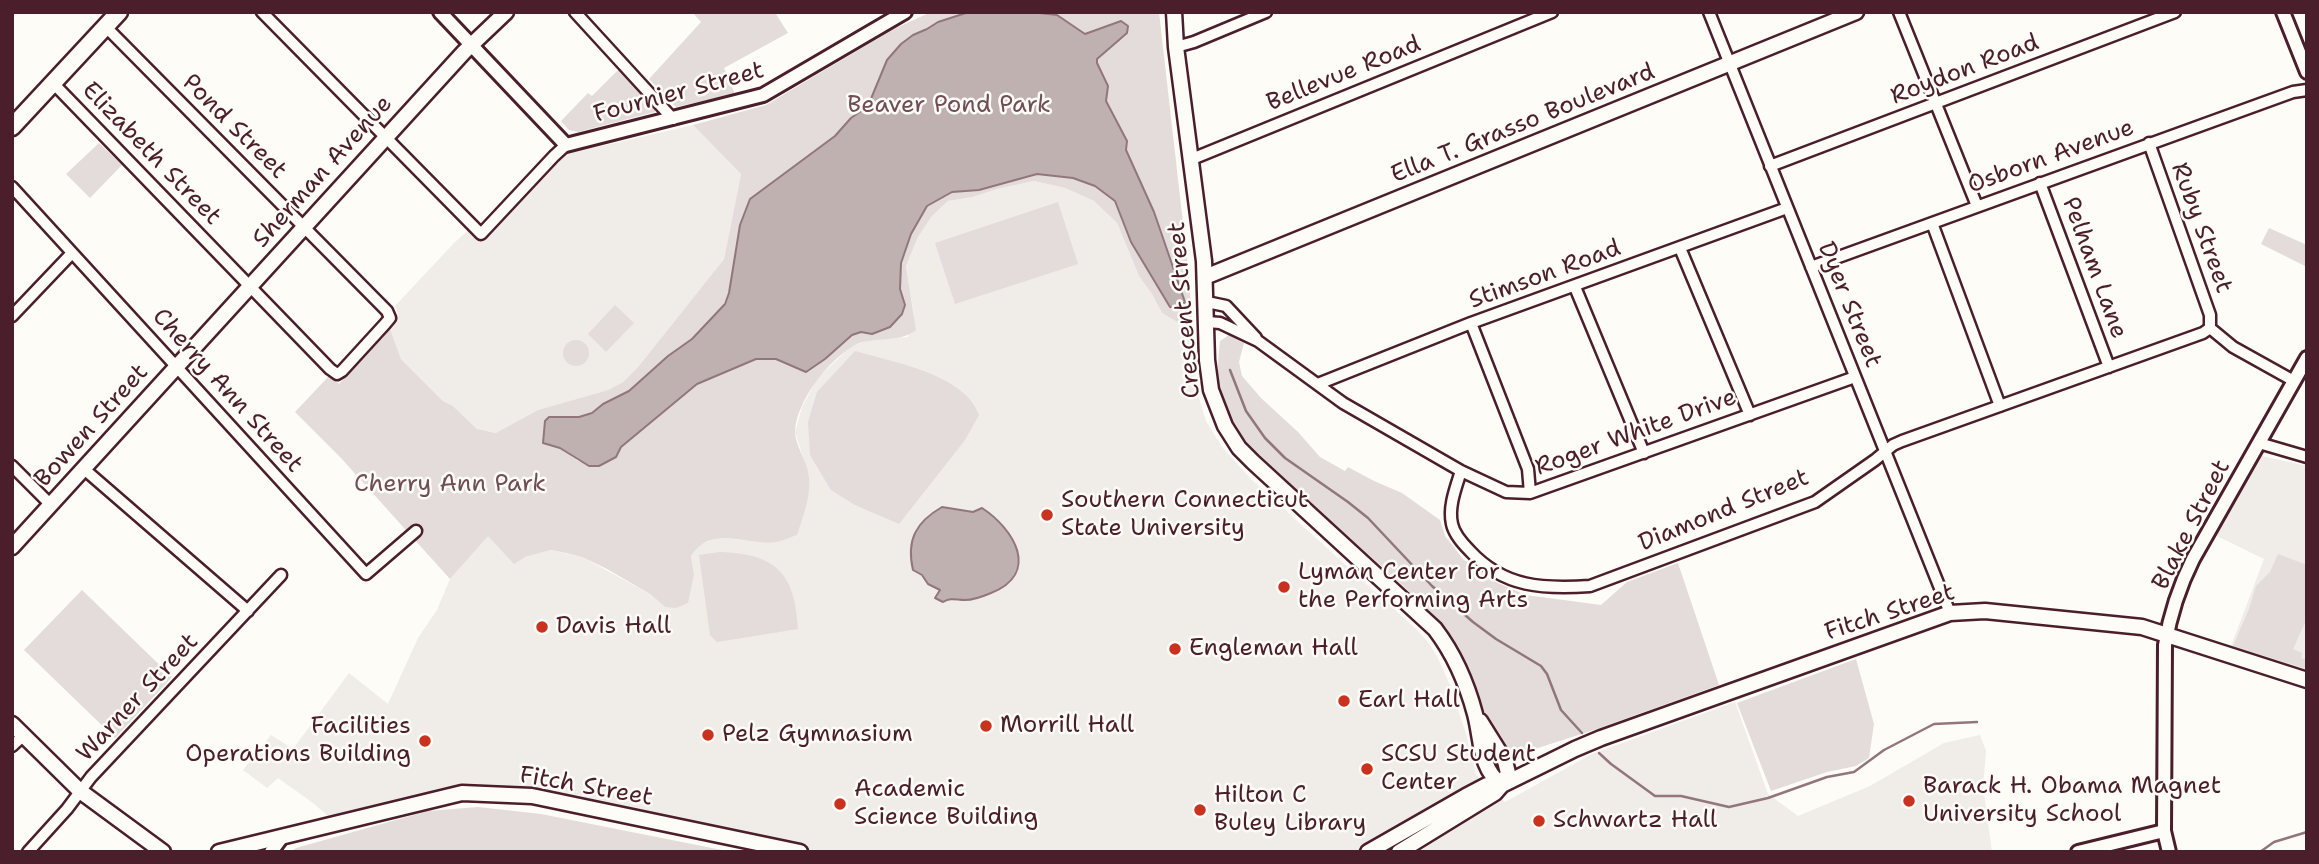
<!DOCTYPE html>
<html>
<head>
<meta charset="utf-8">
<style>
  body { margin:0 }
  #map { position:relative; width:2319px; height:864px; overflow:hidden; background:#fdfcf7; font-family:"Shantell Sans",sans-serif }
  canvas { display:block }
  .frame { position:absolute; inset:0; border:14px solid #4a1f2b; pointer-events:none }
</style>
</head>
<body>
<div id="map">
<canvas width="2319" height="864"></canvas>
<div class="frame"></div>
</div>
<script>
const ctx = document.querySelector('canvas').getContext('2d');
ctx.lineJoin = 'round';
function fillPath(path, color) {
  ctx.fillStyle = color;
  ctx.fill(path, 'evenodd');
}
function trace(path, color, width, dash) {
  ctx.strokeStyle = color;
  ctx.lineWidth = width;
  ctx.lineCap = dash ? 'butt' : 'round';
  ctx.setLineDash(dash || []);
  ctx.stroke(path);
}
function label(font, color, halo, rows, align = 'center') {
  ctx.font = font + ' "Shantell Sans",sans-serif';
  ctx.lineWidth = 5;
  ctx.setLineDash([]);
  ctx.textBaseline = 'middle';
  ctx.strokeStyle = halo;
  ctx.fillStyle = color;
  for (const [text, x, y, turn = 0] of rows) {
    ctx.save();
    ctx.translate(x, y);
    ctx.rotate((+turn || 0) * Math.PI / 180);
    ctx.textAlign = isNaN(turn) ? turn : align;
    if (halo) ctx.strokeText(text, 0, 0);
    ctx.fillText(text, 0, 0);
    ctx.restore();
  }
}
const built = new Path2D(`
  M693,125L741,174L724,259L638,367L623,382L608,390L538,410L497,433L477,429L453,406L443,401L401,359L390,329L398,313L395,306L455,242L470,229L483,240L563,155Z
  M1034,181L1065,188L1094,201L1117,223L1139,276L1152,294L1162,313L1177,322L1192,325L1196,389L1206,421L1222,447L1251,479L1415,628L1428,642L1437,656L1450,685L1466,734L1476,775L1505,802L1592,754L1735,702L1768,794L1798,816L1870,786L1944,743L1980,735L1986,751L1983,786L1992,852H806L532,796L461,793L335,822L313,803L278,778L267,788L243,770L271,735L293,749L349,673L388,704L418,638L437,610L450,579L488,535L525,557L551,550L582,557L650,594L665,607L694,574L691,556L697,546L716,538L775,542L809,476L795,432L802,407L817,379L851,346L871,340L908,337L914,315L906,266L918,237L932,216L948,201L973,197L997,189Z
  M2262,456L2307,466V671L2231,646L2264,559L2215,535Z`);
const green = new Path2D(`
  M692,12H778L776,14L788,33L724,68L735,94L676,107L649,79L701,22Z
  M931,12H1159L1189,276L1192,325L1177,322L1162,313L1152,294L1139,276L1117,223L1094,201L1065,188L1034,181L997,189L973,197L948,201L932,216L918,237L906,266L916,330C898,345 869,334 850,348C826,364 797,401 795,431C795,446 808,462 809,477C811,496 803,517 797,535C790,537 783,541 776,542C746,546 711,524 691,556L694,574L688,603L676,608L665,607L650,594L607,569L582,557L566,553L551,550L525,557L514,564L488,536L450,579L341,458L295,412L329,376L339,384L390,329L401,359L443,401L453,406L477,429L496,433L538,410L608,390L623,382L638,367L724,259L741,174L693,125L766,105L892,30ZM750,199L828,265L701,382L621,447L616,457L599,466L578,461L560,448L556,418L579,417L592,413L603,404L629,391L668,356L692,339L720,312L729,293L740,225Z
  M618,70L655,108V112L578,132L569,130L561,121L588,93L592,96Z
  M99,143L122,165L90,198L66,174Z
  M1058,202L1078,264L955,304L935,243Z
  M2269,228L2307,245V267L2261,244Z
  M615,305L634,323L606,352L588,334Z
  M1229,335L1244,343L1239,362L1242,376L1261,398L1298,432L1320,457L1345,471L1348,467L1374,481L1402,493L1440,520L1445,536L1463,559L1491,580L1526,595L1601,605L1627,582L1678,563L1719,685L1594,730L1513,756C1493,742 1481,700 1471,678C1462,659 1453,641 1441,624C1398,577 1346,536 1299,494C1273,470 1243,447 1227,415C1216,392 1217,366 1220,341Z
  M563 353a13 13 0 1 1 26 0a13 13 0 1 1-26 0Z
  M855,351C892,362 965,374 979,415L965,440L899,524L855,505L831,490L810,455L808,422L817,392Z
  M720,552C775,554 795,572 798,629L717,642L710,635L699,555Z
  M2278,554L2307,565V618L2293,649L2302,653L2301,658L2307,660V669L2233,646L2249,609L2256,586L2270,572Z
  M82,590L172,677L115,738L24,650Z
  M1856,659L1874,724L1869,758L1856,766L1827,772L1771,791L1737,703Z
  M478,807L541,814L732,852H291L296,848L428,811Z`);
const water = new Path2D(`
  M969,12H1031L1057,15L1085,34L1121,21L1128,26L1127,33L1097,59V63L1108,86L1106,101L1127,141L1126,150L1154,212L1185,302L1179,308L1170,307L1131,242L1115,201L1095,186L1073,178L1037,174L979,190L952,192L927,206L911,234L901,263L900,289L905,305L902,314L890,327L872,334L861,332L852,335L825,359L806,372L776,359H756L697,384L621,447L616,457L599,466H589L560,448L543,443L545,421L549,417H579L592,413L603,404L629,391L668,356L692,339L725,304L729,293L740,225L750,199L835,136L851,118L868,106L887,60L901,44L913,35L927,29L938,22Z
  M942,507L973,512L982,508C1014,529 1041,573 991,593C984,596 973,600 965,600C956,600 951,597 943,602L935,598L940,590L928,584L922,575L913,570C906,540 916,522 942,507Z`);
const stream = new Path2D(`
  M1230,370L1246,411L1265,438L1285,458L1348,502L1368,518L1432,586L1473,622L1496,639L1541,666L1547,674L1561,710L1582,733
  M1599,753L1611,764L1655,796H1681L1729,807L1768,798L1827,777L1854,772L1884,750L1934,724L1977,722
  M2260,852L2274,842L2307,832`);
const minor = new Path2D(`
  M262,12L481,234L554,156L566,145
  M575,12L673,119
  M1709,12L1950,613
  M1899,12L1977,206
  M1176,47L1194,42L1266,12
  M53,83L330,369L337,374L342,371L385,324L390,318L387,311L105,26
  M2149,143L2210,315V328
  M1192,159L1552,12
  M1770,166L2175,12
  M2040,183L2109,367
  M12,187L366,574L416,531
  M1932,223L2000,406
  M1680,248L1750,415
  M1811,267L2293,92L2307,90
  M1575,287L1644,453
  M1207,302L1226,306L1256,338
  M12,316L72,253
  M1207,322L1220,323L1258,341L1343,403L1461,471L1506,492L1530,493L1855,377
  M1471,323L1528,469L1530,493
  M2210,328L2233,347L2294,381
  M1318,384L1471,323L1787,208
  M2259,443L2307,457
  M12,466L51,505
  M84,469L248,611
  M1461,471C1456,487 1448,507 1452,524C1454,534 1463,544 1470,551C1504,588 1544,589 1590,586L1815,502L1875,460L1893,445L1902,441L2203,333L2210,328
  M12,746L24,735
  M28,852L67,809L91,777L281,575`);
const tertiary = new Path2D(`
  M440,12L566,145L763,95L905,12
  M2283,12L2307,72
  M271,852L282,837
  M2078,852L2164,831
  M2169,852L2164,831L2165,645C2170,615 2179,587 2193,559L2307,358`);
const secondary = new Path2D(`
  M1174,12L1176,47L1204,261L1207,360L1211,390L1225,426L1239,448L1253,462L1435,629C1454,654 1467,684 1475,714C1482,740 1479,768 1502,785
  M1205,277L1856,12
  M12,547L464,52L506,12
  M1480,721L1505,761L1508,773L1502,785
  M12,724L80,791L163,852
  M219,852L462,793L532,796L800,852
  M1368,852L1466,796L1487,785H1502
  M1399,852L1495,793L1502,785L1575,749L1601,738L1950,613L1985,611L2142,627L2307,680`);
const primary = new Path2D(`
  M12,127L119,12`);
const markers = [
  [1047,515,7,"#c8321e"],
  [1284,587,7,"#c8321e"],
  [542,627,7,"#c8321e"],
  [1175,649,7,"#c8321e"],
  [1344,701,7,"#c8321e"],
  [986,726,7,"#c8321e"],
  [708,735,7,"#c8321e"],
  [425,741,7,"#c8321e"],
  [1367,769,7,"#c8321e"],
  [1909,801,7,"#c8321e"],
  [840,804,7,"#c8321e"],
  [1200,810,7,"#c8321e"],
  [1539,821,7,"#c8321e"]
];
const streetNames = [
  ["Roydon Road",1965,70,-21],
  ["Bellevue Road",1344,74,-22],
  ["Fournier Street",679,93,-15],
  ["Ella T. Grasso Boulevard",1523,124,-22],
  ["Pond Street",234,127,45],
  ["Elizabeth Street",151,154,46],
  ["Osborn Avenue",2051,157,-20],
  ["Sherman Avenue",323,172,-48],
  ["Ruby Street",2201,228,70],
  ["Pelham Lane",2094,268,70],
  ["Stimson Road",1545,275,-20],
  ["Dyer Street",1849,305,68],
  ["Crescent Street",1185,310,-95],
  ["Cherry Ann Street",227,391,48],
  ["Bowen Street",92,426,-48],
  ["Roger White Drive",1636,433,-20],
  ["Diamond Street",1724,511,-22],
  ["Blake Street",2192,525,-63],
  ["Fitch Street",1890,613,-18],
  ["Warner Street",138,698,-47],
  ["Fitch Street",586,787,10]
];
const parkNames = [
  ["Beaver Pond Park",949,106],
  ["Cherry Ann Park",450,485]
];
const poiNames = [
  ["Southern Connecticut",1061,501],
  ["State University",1061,529],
  ["Lyman Center for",1298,573],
  ["the Performing Arts",1298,601],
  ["Davis Hall",556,627],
  ["Engleman Hall",1189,649],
  ["Earl Hall",1358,701],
  ["Morrill Hall",1000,726],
  ["Facilities",411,727,"right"],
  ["Operations Building",411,755,"right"],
  ["Pelz Gymnasium",722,735],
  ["SCSU Student",1381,755],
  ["Center",1381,783],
  ["Barack H. Obama Magnet",1923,787],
  ["University School",1923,815],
  ["Academic",854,790],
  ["Science Building",854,818],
  ["Hilton C",1214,796],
  ["Buley Library",1214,824],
  ["Schwartz Hall",1553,821]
];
fillPath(built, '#f0ece8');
fillPath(green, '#e3dcda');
fillPath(water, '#c0b1b1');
trace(water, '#91777b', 2);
trace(stream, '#91777b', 2.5);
trace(minor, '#4a1f2b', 15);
trace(tertiary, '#4a1f2b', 18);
trace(secondary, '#4a1f2b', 19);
trace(primary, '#4a1f2b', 21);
trace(minor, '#fdfcf7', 10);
trace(tertiary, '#fdfcf7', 12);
trace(secondary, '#fdfcf7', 14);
trace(primary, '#fdfcf7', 16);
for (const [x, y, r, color] of markers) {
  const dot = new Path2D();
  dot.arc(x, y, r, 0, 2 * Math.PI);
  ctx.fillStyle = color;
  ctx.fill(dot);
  trace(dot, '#fdfcf7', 2.5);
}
label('24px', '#4a1f2b', '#fdfcf7', streetNames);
label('24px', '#704e57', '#fdfcf7', parkNames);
label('24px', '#4a1f2b', '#fdfcf7', poiNames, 'left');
</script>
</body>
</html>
